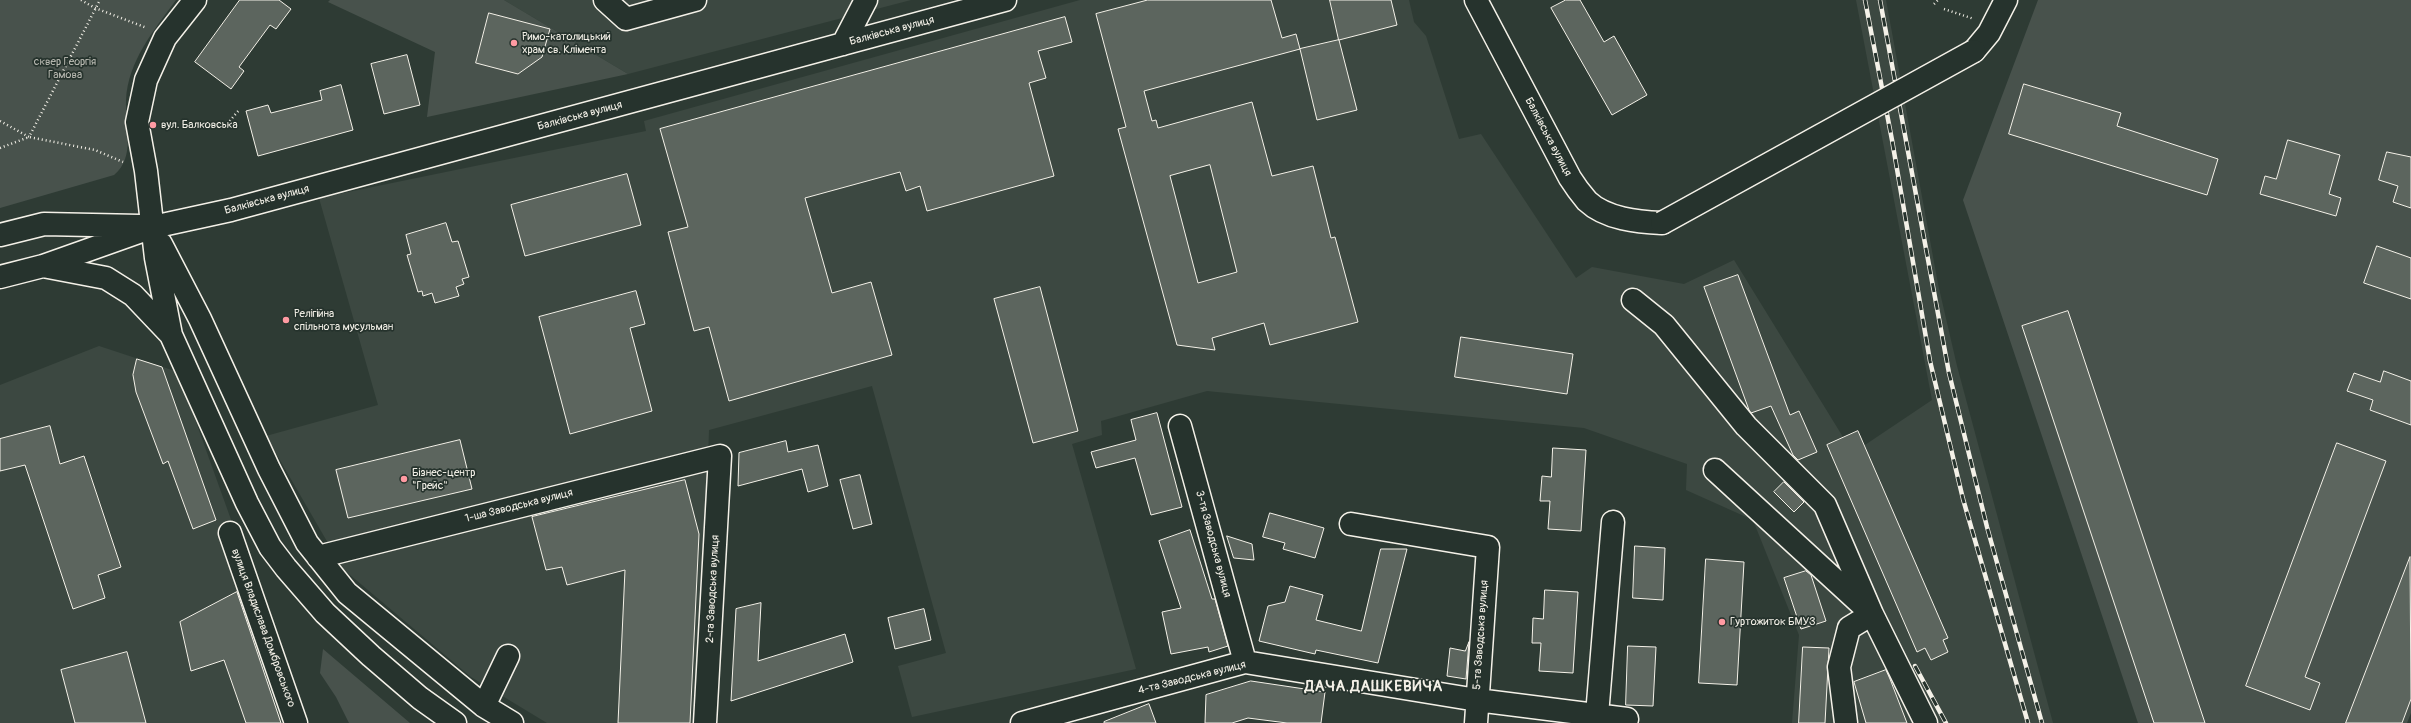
<!DOCTYPE html>
<html>
<head>
<meta charset="utf-8">
<style>
  body { margin:0 }
  canvas { display:block; background:#2e3b34 }
</style>
</head>
<body>
<canvas width="2411" height="723"></canvas>
<script>
const ctx = document.querySelector('canvas').getContext('2d');
ctx.lineJoin = 'round';
function fillPath(path, color) {
  ctx.fillStyle = color;
  ctx.fill(path, 'evenodd');
}
function trace(path, color, width, dash) {
  ctx.strokeStyle = color;
  ctx.lineWidth = width;
  ctx.lineCap = dash ? 'butt' : 'round';
  ctx.setLineDash(dash || []);
  ctx.stroke(path);
}
function label(font, color, halo, rows, align = 'center') {
  ctx.font = font + ' Pangolin,sans-serif';
  ctx.lineWidth = 3.5;
  ctx.setLineDash([]);
  ctx.textBaseline = 'middle';
  ctx.strokeStyle = halo;
  ctx.fillStyle = color;
  for (const [text, x, y, turn = 0] of rows) {
    ctx.save();
    ctx.translate(x, y);
    ctx.rotate((+turn || 0) * Math.PI / 180);
    ctx.textAlign = isNaN(turn) ? turn : align;
    if (halo) ctx.strokeText(text, 0, 0);
    ctx.fillText(text, 0, 0);
    ctx.restore();
  }
}
const built = new Path2D(`
  M504,0H911L628,74Z
  M1080,0H1409L1414,22L1426,36L1459,139L1481,134L1576,278L1592,267L1684,284L1734,260L1843,437L1862,447L1932,400L1856,0H1886L1938,284L1957,366L2053,723H1792L1799,635L1753,520L1686,490L1687,464L1584,428L1207,391L1101,421L1102,435L1072,444L1136,669L912,717L898,666L946,653L872,386L709,430L699,723H547L471,677L343,569L266,436L378,405L319,198L646,131L644,121Z
  M99,346L178,372L304,723H0V385Z`);
const green = new Path2D(`
  M0,0H176C154,30 128,61 126,100C125,125 136,157 114,175L0,208Z
  M330,0H504L628,74L427,117L435,52L328,2Z
  M2038,0H2411V713L2407,723H2138L1963,200Z
  M323,649L410,723H349L336,697L320,673Z`);
const building = new Path2D(`
  M240,0H279L291,9L276,29L270,25L239,67L244,71L231,89L195,62Z
  M1148,0H1271L1282,38L1296,34L1300,49L1144,91L1152,121L1156,120L1158,128L1252,102L1272,176L1313,166L1331,238L1335,237L1358,322L1270,345L1264,323L1212,338L1215,350L1177,345L1118,129L1126,127L1096,14ZM1210,165L1237,272L1198,283L1170,176Z
  M1330,0H1391L1397,25L1339,40Z
  M1566,0H1580L1604,42L1614,36L1647,95L1612,115L1551,8Z
  M489,13L550,29L542,57L518,74L476,63Z
  M1065,17L1072,42L1038,51L1046,78L1029,83L1054,176L927,211L920,186L906,191L900,172L805,198L832,293L871,282L892,355L729,401L709,327L694,331L668,232L688,227L660,129Z
  M1339,40L1357,110L1317,120L1300,49Z
  M407,55L420,105L384,114L371,64Z
  M2024,84L2121,113L2117,126L2218,159L2207,195L2009,134Z
  M341,85L353,130L258,156L246,111L268,105L271,113L322,100L320,91Z
  M2288,140L2340,155L2329,194L2341,198L2336,216L2260,194L2265,176L2276,179Z
  M2387,152L2411,157V208L2393,202L2398,186L2379,180Z
  M627,174L641,225L525,256L511,205Z
  M446,223L452,242L458,241L469,277L462,279L464,284L456,287L459,296L435,303L432,293L423,296L422,291L418,292L407,255L411,254L406,235Z
  M2377,246L2411,258V299L2364,283Z
  M1738,275L1790,415L1799,411L1817,452L1798,460L1793,455L1771,406L1751,413L1749,410L1704,287Z
  M1040,287L1078,431L1033,443L994,299Z
  M636,291L645,324L630,328L652,411L570,434L539,317Z
  M2068,311L2205,723H2154L2022,326Z
  M1461,337L1573,354L1567,394L1455,377Z
  M137,359L162,367L216,520L193,529L168,461L163,464L136,392L133,375Z
  M2384,371L2411,381V425L2370,410L2373,400L2347,391L2354,373L2380,382Z
  M1157,413L1182,507L1151,515L1135,458L1096,468L1091,452L1136,440L1131,420Z
  M50,426L60,464L84,456L121,567L98,575L105,598L73,609L25,465L0,471V439Z
  M1858,431L1948,638L1943,640L1948,652L1931,660L1925,648L1917,652L1827,445Z
  M460,440L472,489L348,518L336,470Z
  M786,441L788,452L818,445L828,486L808,492L802,469L738,486L739,453Z
  M2337,443L2386,461L2305,677L2320,683L2310,710L2246,686Z
  M1553,448L1586,450L1581,531L1548,529L1550,501H1540L1542,476L1551,477Z
  M860,475L872,524L853,529L840,480Z
  M685,480L699,534L690,723H618L625,570L567,585L562,567L546,570L532,517Z
  M1784,482L1804,502L1794,512L1774,492Z
  M1270,513L1324,528L1315,558L1283,549L1285,543L1263,537Z
  M1190,530L1212,599H1215L1228,646L1209,652L1208,647L1171,654L1162,612L1181,608L1159,541Z
  M1227,536L1252,544L1254,560L1234,558Z
  M1635,546L1665,548L1663,600L1633,598Z
  M1381,549H1407L1378,663L1316,650L1315,654L1259,641L1268,606L1285,602L1290,586L1323,595L1316,620L1361,631Z
  M2410,557L2411,699L2402,723H2346Z
  M1706,559L1744,562L1737,685L1699,683Z
  M1806,571L1811,575L1826,621L1801,629L1784,578Z
  M1545,590L1578,592L1573,673L1539,671L1541,643H1532L1533,618L1543,619Z
  M237,592L281,723H246L224,660L191,671L180,622Z
  M761,603L758,661L845,634L853,662L731,701L736,609Z
  M924,609L931,640L895,649L888,618Z
  M1469,642L1466,679L1447,676L1450,648L1465,651Z
  M1628,646L1656,647L1653,706L1626,705Z
  M1803,647L1829,648L1825,723H1799Z
  M127,652L146,723H75L61,670Z
  M1886,670L1890,679L1907,723H1866L1854,682Z
  M1251,681L1325,692L1321,723H1287L1248,718L1232,723H1205L1206,695Z
  M1149,704L1156,723H1104V722Z`);
const path = new Path2D(`
  M81,0L95,8L147,28
  M1934,4L1938,0
  M1944,9L1974,19
  M0,121L29,137L100,0
  M227,124L240,109
  M0,148L29,137L95,150L123,162`);
const minor = new Path2D(`
  M195,0L165,38L146,80L137,122L146,171L156,258L171,335L247,503L270,547L286,568L325,613L371,656L420,698L455,723
  M605,0L626,19L695,0
  M1476,0L1570,178C1575,186 1581,194 1587,201C1606,219 1638,222 1662,223
  M843,44L866,0
  M1974,51L1989,33L2006,0
  M0,235L44,224L140,226
  M161,244L200,319L269,469L307,543L347,593L484,706L512,723
  M43,266L106,278L133,295L171,335
  M0,277L43,266L153,227L231,210L1005,0
  M1633,300L1664,325L1746,426L1825,505L1872,614L1849,628L1839,667L1846,723
  M1180,426L1245,662
  M1715,470L1872,614L1926,723
  M1351,524L1488,547L1476,723
  M230,533L296,723
  M318,557L720,456L705,723
  M484,706L508,656
  M1597,715L1613,522
  M1022,723L1245,662L1477,700L1627,719`);
const rail = new Path2D(`
  M1865,0L1892,140L1930,361L1963,499L2028,723
  M1880,0L1949,373L1987,527L2042,723
  M1915,666L1946,723`);
const minorBridge = new Path2D(`
  M1662,223L1974,51`);
const markers = [
  [514,43,4,"#ff9aa2"],
  [153,125,4,"#ff9aa2"],
  [286,320,4,"#ff9aa2"],
  [404,479,4,"#ff9aa2"],
  [1722,622,4,"#ff9aa2"]
];
const streetNames = [
  ["Балківська вулиця",892,31,-15],
  ["Балківська вулиця",580,116,-15],
  ["Балківська вулиця",1548,137,62],
  ["Балківська вулиця",267,200,-15],
  ["1-ша Заводська вулиця",519,506,-14],
  ["3-тя Заводська вулиця",1213,544,75],
  ["2-га Заводська вулиця",713,589,-87],
  ["вулиця Владислава Домбровського",263,628,70],
  ["5-та Заводська вулиця",1481,635,-86],
  ["4-та Заводська вулиця",1192,678,-14]
];
const poiNames = [
  ["Римо-католицький",522,37],
  ["храм св. Клімента",522,50],
  ["вул. Балковська",161,125],
  ["Релігійна",294,314],
  ["спільнота мусульман",294,327],
  ["Бізнес-центр",412,473],
  ["\"Грейс\"",412,486],
  ["Гуртожиток БМУЗ",1730,622]
];
const parkNames = [
  ["сквер Георгія",65,62],
  ["Гамова",65,75]
];
const districtNames = [
  ["ДАЧА ДАШКЕВИЧА",1374,687]
];
fillPath(built, '#3c4841');
fillPath(green, '#48524c');
fillPath(building, '#5c655e');
trace(building, '#f4f1e8', 1);
trace(minor, '#f4f1e8', 25);
trace(path, '#f4f1e8', 2.5, [1, 3]);
trace(minor, '#26332d', 22);
trace(rail, '#f4f1e8', 4.5);
trace(rail, '#26332d', 3, [9]);
trace(minorBridge, '#f4f1e8', 25, []);
trace(minorBridge, '#26332d', 22);
for (const [x, y, r, color] of markers) {
  const dot = new Path2D();
  dot.arc(x, y, r, 0, 2 * Math.PI);
  ctx.fillStyle = color;
  ctx.fill(dot);
  trace(dot, '#26332d', 1.5);
}
label('11px', '#f4f1e8', '#26332d', streetNames);
label('11px', '#f4f1e8', '#26332d', poiNames, 'left');
label('11px', '#b8b9b1', '#26332d', parkNames);
ctx.letterSpacing = '1px';
label('bold 15px', '#f4f1e8', '#26332d', districtNames);
ctx.letterSpacing = '0px';
</script>
</body>
</html>
